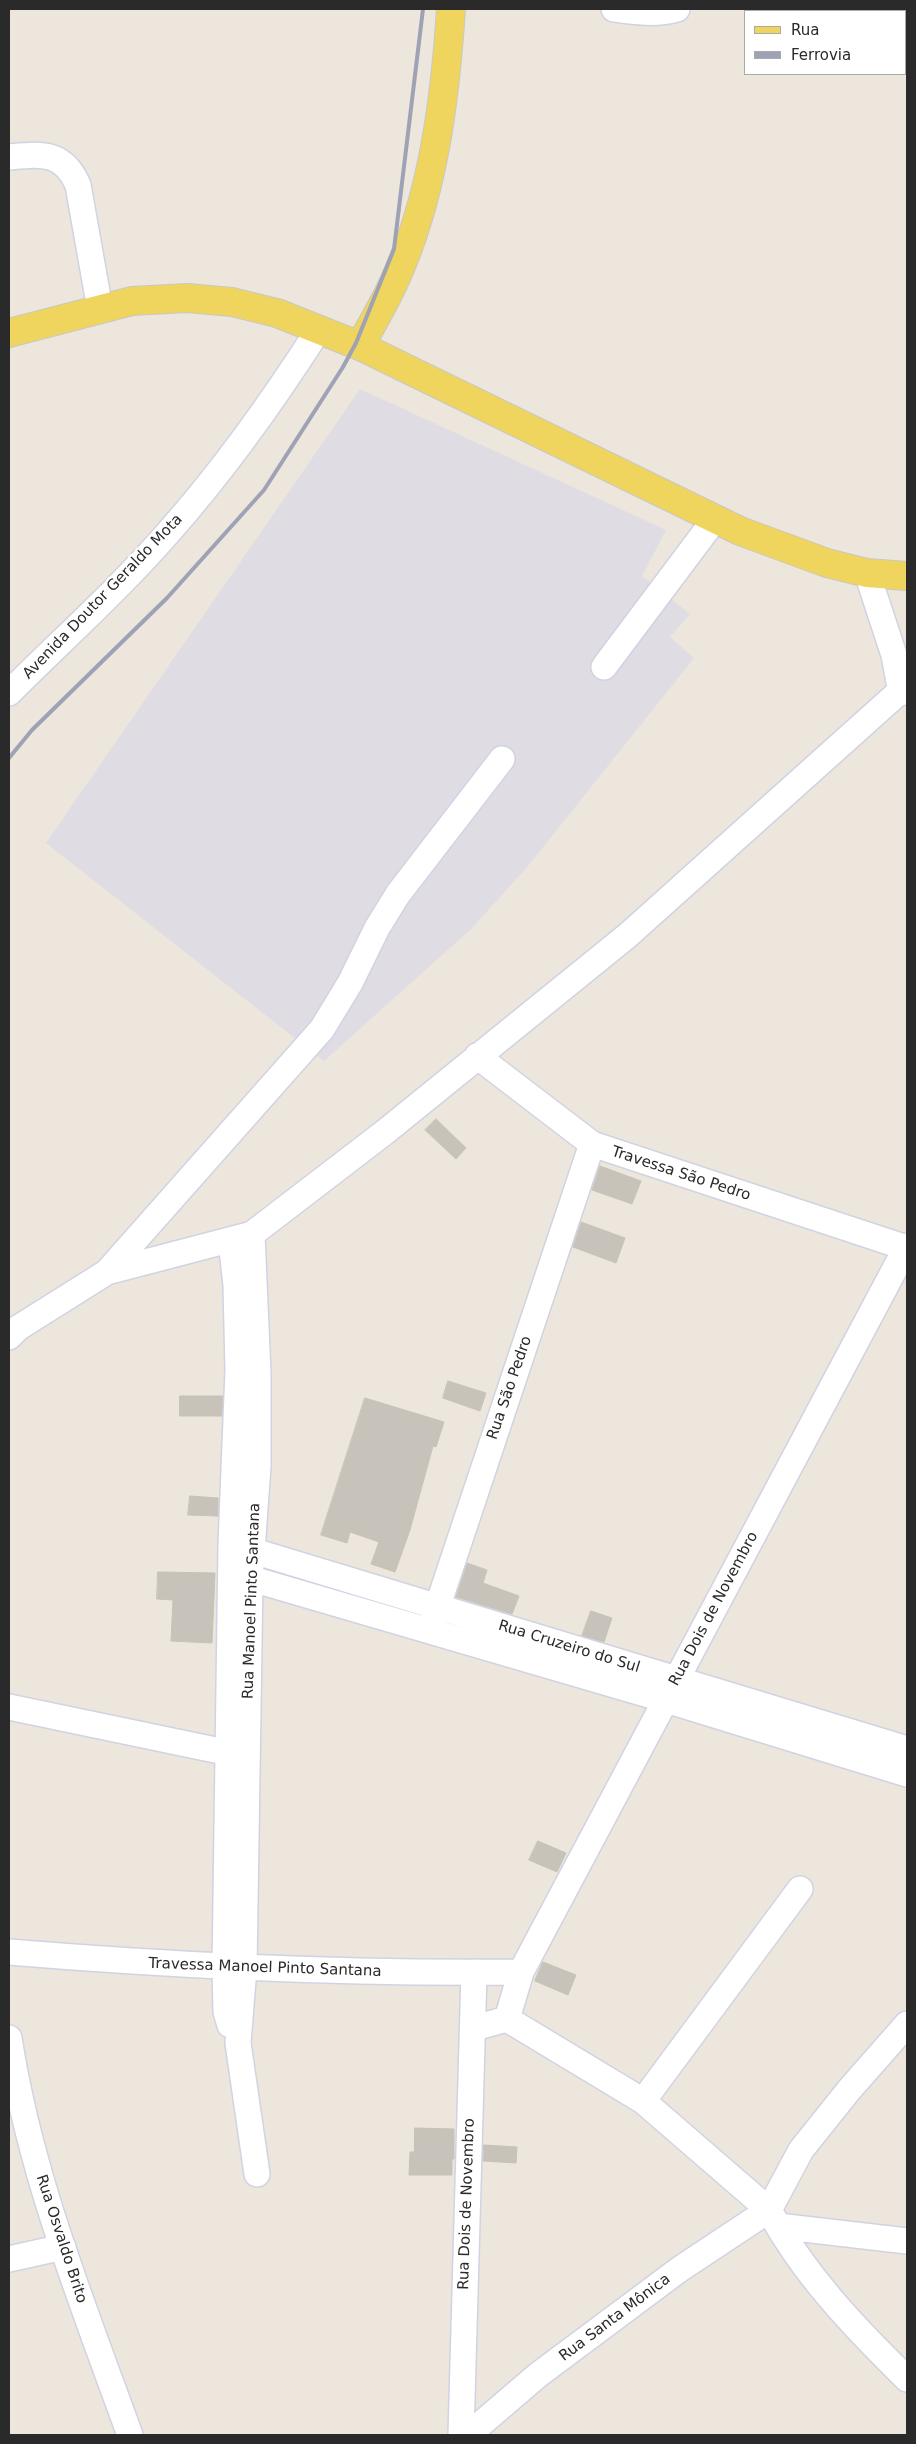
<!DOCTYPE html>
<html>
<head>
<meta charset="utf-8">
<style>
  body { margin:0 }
  #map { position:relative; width:916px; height:2444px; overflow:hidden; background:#ece6dc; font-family:"DejaVu Sans",sans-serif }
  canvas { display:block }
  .frame { position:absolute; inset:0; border:10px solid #2a2a2a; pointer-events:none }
  .legend { position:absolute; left:744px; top:10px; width:162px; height:65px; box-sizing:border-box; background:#fff; border:1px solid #aaa; margin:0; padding:6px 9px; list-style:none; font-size:15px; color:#2a2a2a }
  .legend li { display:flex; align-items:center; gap:10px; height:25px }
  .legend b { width:25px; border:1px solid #aaa }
</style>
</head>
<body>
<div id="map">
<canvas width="916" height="2444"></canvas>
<div class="frame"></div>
<ul class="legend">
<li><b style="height:6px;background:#efd55e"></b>Rua</li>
<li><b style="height:6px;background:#9fa1b4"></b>Ferrovia</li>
</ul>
</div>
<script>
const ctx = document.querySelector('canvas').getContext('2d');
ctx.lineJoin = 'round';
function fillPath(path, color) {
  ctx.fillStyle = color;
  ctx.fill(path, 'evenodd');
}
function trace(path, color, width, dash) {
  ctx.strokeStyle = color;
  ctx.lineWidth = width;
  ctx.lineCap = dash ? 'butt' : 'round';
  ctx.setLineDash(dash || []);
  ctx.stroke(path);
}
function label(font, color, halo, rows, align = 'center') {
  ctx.font = font + ' "DejaVu Sans",sans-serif';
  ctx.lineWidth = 5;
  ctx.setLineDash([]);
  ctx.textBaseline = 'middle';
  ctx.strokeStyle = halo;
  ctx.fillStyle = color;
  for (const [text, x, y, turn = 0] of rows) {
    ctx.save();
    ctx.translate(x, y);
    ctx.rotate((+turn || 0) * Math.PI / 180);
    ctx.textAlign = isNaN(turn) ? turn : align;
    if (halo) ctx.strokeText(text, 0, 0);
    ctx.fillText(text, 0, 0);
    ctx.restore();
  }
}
const industrial = new Path2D(`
  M360,389L666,530L642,576L690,614L670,637L694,658L528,866L471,929L324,1061L46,843Z`);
const building = new Path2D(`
  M436,1119L466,1148L456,1159L425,1130Z
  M600,1166L641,1181L632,1204L592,1190Z
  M581,1222L625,1238L616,1263L573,1247Z
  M448,1381L486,1393L480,1411L443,1398Z
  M180,1396H223L222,1416H180Z
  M365,1398L444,1422L436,1447L433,1446L410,1530L395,1572L371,1564L379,1542L350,1532L347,1543L321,1535Z
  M190,1496L218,1498V1516L188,1515Z
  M467,1563L487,1570L483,1583L519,1596L512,1614L456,1597Z
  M158,1572L215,1573L212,1643L171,1641L173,1600L157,1599Z
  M591,1611L612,1618L604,1642L582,1636Z
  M538,1841L566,1853L557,1872L529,1860Z
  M543,1962L576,1975L568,1995L535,1981Z
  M415,2128L454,2129V2159H452V2175H409L410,2152H414Z
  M484,2145L517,2147L516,2163L483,2161Z`);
const minor = new Path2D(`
  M614,9C635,12 656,15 677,9
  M9,157C42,154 63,151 78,185L100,309
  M867,573L894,655L901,693
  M604,667L715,519
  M9,693C62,640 118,590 167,534C224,470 273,401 319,329
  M477,1056L592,1144L907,1248
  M252,1234L258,1373V1466L250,1579L244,1968L238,2043L257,2174
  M107,1272L322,1029L350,983L377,928L398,894L502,759
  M9,1337L18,1328L107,1272L252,1234L385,1132L627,936L907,685
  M237,1546L907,1749
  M235,1574L666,1700L907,1774
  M432,1623L592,1144
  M9,1707L244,1756
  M9,1952C179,1966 350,1974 521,1972
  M507,2019L521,1972L907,1246
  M230,2025L226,2012L225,1968L231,1544L238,1370L236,1285L231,1240
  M474,2028L507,2019L643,2101L769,2210C804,2275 855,2328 907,2379
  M9,2038C30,2175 83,2305 130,2435
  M643,2101L800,1889
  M778,2226L907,2241
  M9,2259L63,2247
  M461,2435L474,1972
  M468,2435L538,2375L680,2269L769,2210L801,2150L849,2090L907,2024`);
const major = new Path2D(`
  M9,333L132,301L187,298L232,302L277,313L360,346L740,531L827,563L867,573L907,576
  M360,346C372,324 384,304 394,282C433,197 445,101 451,9`);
const rail = new Path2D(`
  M9,758L32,730L167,598L264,490L343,367L356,343L394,249L423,9`);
const streetNames = [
  ["Avenida Doutor Geraldo Mota",103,597,-46],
  ["Travessa São Pedro",681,1174,18],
  ["Rua São Pedro",510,1388,-71],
  ["Rua Manoel Pinto Santana",252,1601,-88],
  ["Rua Dois de Novembro",714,1609,-62],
  ["Rua Cruzeiro do Sul",569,1647,17],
  ["Travessa Manoel Pinto Santana",265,1968,2],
  ["Rua Dois de Novembro",467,2204,-88],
  ["Rua Osvaldo Brito",61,2239,72],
  ["Rua Santa Mônica",615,2318,-37]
];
fillPath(industrial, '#dfdce4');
fillPath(building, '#c7c3bb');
trace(building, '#c7c2b6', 1);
trace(minor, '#d1d3e3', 28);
trace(major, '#c8c8c8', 30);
trace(minor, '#fff', 25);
trace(major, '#efd55e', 28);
trace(rail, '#9fa1b4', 4);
label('15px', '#2a2a2a', '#fff', streetNames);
</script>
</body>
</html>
